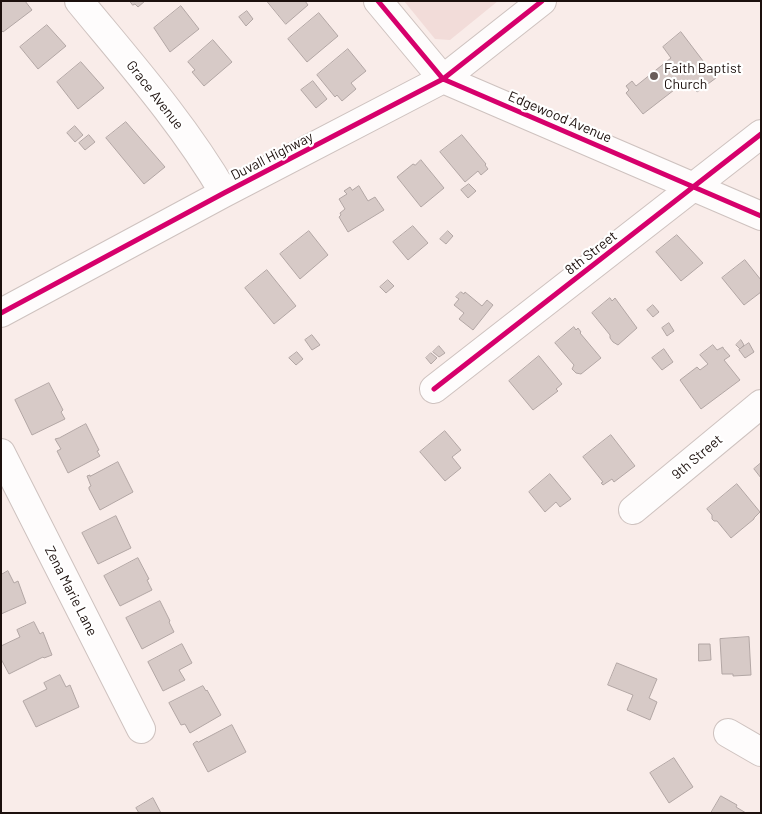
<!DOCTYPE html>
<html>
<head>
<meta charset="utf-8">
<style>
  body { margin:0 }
  #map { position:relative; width:762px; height:814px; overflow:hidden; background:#f9ece9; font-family:Barlow,sans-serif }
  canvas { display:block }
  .frame { position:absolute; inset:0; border:2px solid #1c100d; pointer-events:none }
</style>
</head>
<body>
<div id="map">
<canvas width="762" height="814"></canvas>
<div class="frame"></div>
</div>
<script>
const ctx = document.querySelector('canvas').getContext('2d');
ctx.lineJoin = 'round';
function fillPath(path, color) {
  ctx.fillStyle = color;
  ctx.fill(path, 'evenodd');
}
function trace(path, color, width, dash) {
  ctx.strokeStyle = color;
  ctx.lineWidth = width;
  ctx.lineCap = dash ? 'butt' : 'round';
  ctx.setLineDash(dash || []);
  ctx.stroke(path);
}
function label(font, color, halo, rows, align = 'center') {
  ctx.font = font + ' Barlow,sans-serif';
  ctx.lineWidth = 4.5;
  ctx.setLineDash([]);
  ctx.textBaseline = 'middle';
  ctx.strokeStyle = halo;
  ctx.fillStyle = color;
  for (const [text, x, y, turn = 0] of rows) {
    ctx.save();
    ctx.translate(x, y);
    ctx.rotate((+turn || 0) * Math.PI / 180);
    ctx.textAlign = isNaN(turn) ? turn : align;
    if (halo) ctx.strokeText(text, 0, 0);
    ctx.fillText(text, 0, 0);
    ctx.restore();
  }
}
const built = new Path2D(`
  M404,1H498L450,40L435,39Z`);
const building = new Path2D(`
  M1,1H25L32,10L3,32L1,30Z
  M130,1H145L138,7L135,4L133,5Z
  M267,1H305L308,5L286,24Z
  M181,6L199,29L170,52L154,28Z
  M247,11L253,19L246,26L239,17Z
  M319,13L338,36L307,62L288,39Z
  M47,25L66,46L38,69L20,47Z
  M681,32L716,78L697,92L687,80L643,114L626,93L629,90L626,86L632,81L636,86L671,58L663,47Z
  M213,40L232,62L204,86L192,72L195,70L188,62Z
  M348,49L366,71L351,83L356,89L342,101L337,95L335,97L317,75Z
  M81,62L104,88L78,109L57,82Z
  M313,81L327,99L316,108L301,90Z
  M126,122L165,167L144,184L106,138Z
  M75,126L83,135L75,142L67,133Z
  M89,135L95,142L85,150L79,143Z
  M462,135L486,164L485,165L488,169L481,175L478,171L465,182L440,152Z
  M421,160L444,188L421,207L397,177L413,164L415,165Z
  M469,184L476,191L468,198L461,190Z
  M359,186L368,201L375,197L384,210L348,232L339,217L341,215L340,213L345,209L339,199L347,194L344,191L350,187L352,190Z
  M413,226L428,243L408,260L393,242Z
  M309,231L328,255L300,279L280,254Z
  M448,231L453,236L446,244L440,239Z
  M677,235L703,263L681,281L656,252Z
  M745,260L761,280V292L744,305L722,278Z
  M267,270L296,306L274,324L245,288Z
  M388,280L394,286L386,293L380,287Z
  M461,292L464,294L465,292L482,306L487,300L493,305L473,330L459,319L464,313L454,305L459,299L456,297Z
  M610,298L612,301L615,298L637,328L618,345L613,342L610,338V335L592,313Z
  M653,305L659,312L653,317L647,310Z
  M669,323L674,331L667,336L662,328Z
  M574,327L576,330L578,328L581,332L580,333L601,358L581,374L576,373L572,369L574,365L555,343Z
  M312,335L320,345L312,350L305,340Z
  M741,340L744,345L740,349L736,345Z
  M749,343L754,352L745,358L739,350Z
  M713,345L717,350L723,347V348L730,356L724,360L740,380L701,409L680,380L697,367L700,370L708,364L700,355Z
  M439,346L445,353L439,357L433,352Z
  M664,349L673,362L662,370L652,358Z
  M297,352L303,359L296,365L289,358Z
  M431,353L437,358L431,364L426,358Z
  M539,356L562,384L556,389L558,391L533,410L509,381Z
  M49,383L63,410L61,412L65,419L32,435L15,400Z
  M86,424L99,450L97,451L100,456L68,473L57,451L61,449L55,439L59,438Z
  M445,431L461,450L452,457L461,468L445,481L420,452Z
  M611,435L635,466L614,482L612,479L603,485L601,483L603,482L583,457Z
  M118,462L133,492L100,510L89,489V487L91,486L87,476L90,475V476Z
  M761,463V478L754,469Z
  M550,474L571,499L560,507L556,502L545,512L529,492Z
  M737,484L760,512L754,518V519L731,538L717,521H714L712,519V515L707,509Z
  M116,516L131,548L98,564L82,533Z
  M138,558L149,579L147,580L152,590L120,606L104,576Z
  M8,571L14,583L18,581L26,603L1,614V575Z
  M160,601L170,621L169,622L174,632L142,649L126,618Z
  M34,622L40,634L43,632L52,655L44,658L43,657L9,674L1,659V646L20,637L17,630Z
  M749,637L751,675L733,676V674H722L720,639Z
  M182,644L192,663L179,670L185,680L163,691L148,662Z
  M699,644H710L711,660L699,661Z
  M617,663L657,679L649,698L657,702L650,720L627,710L633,695L608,685Z
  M60,675L66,687L70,685L79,707L36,727L23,701L47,689L44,683Z
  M203,686L206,691L207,690L221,715L190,733L185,724L181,725L169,703Z
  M232,725L246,752L208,772L193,744L194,743L197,741L198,742Z
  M674,758L693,787L669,803L650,773Z
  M721,796L737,805L736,807L746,813H711Z
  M153,798L161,813H139L136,808Z`);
const minor = new Path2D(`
  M79,1C130,63 184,124 224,193
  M378,1L443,79L761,216
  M1,313L224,193L443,79L542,1
  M434,389L761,134
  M1,453L141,729
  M633,510L761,404
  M728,733L761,752`);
const cycleway = new Path2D(`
  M378,1L443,79L761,216
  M1,313L224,193L443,79L542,1
  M434,389L761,134`);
const markers = [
  [654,76,5,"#695d5a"]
];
const poiNames = [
  ["Faith Baptist",664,68],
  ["Church",664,84]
];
const streetNames = [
  ["Grace Avenue",155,95,52],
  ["Edgewood Avenue",560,117,23],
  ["Duvall Highway",272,156,-27],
  ["8th Street",591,253,-38],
  ["9th Street",697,457,-40],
  ["Zena Marie Lane",71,591,63]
];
fillPath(built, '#f2dcd9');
fillPath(building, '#d7cac7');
trace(building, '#b2a6a4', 1);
trace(minor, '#cec2bf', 30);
trace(minor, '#fefcfc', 28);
trace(cycleway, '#d6006c', 5);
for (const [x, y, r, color] of markers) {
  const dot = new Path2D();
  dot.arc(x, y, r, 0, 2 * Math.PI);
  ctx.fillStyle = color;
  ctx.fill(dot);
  trace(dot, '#fff', 2);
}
label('14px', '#1c100d', '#fff', poiNames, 'left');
label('14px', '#1c100d', '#fff', streetNames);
</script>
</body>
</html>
